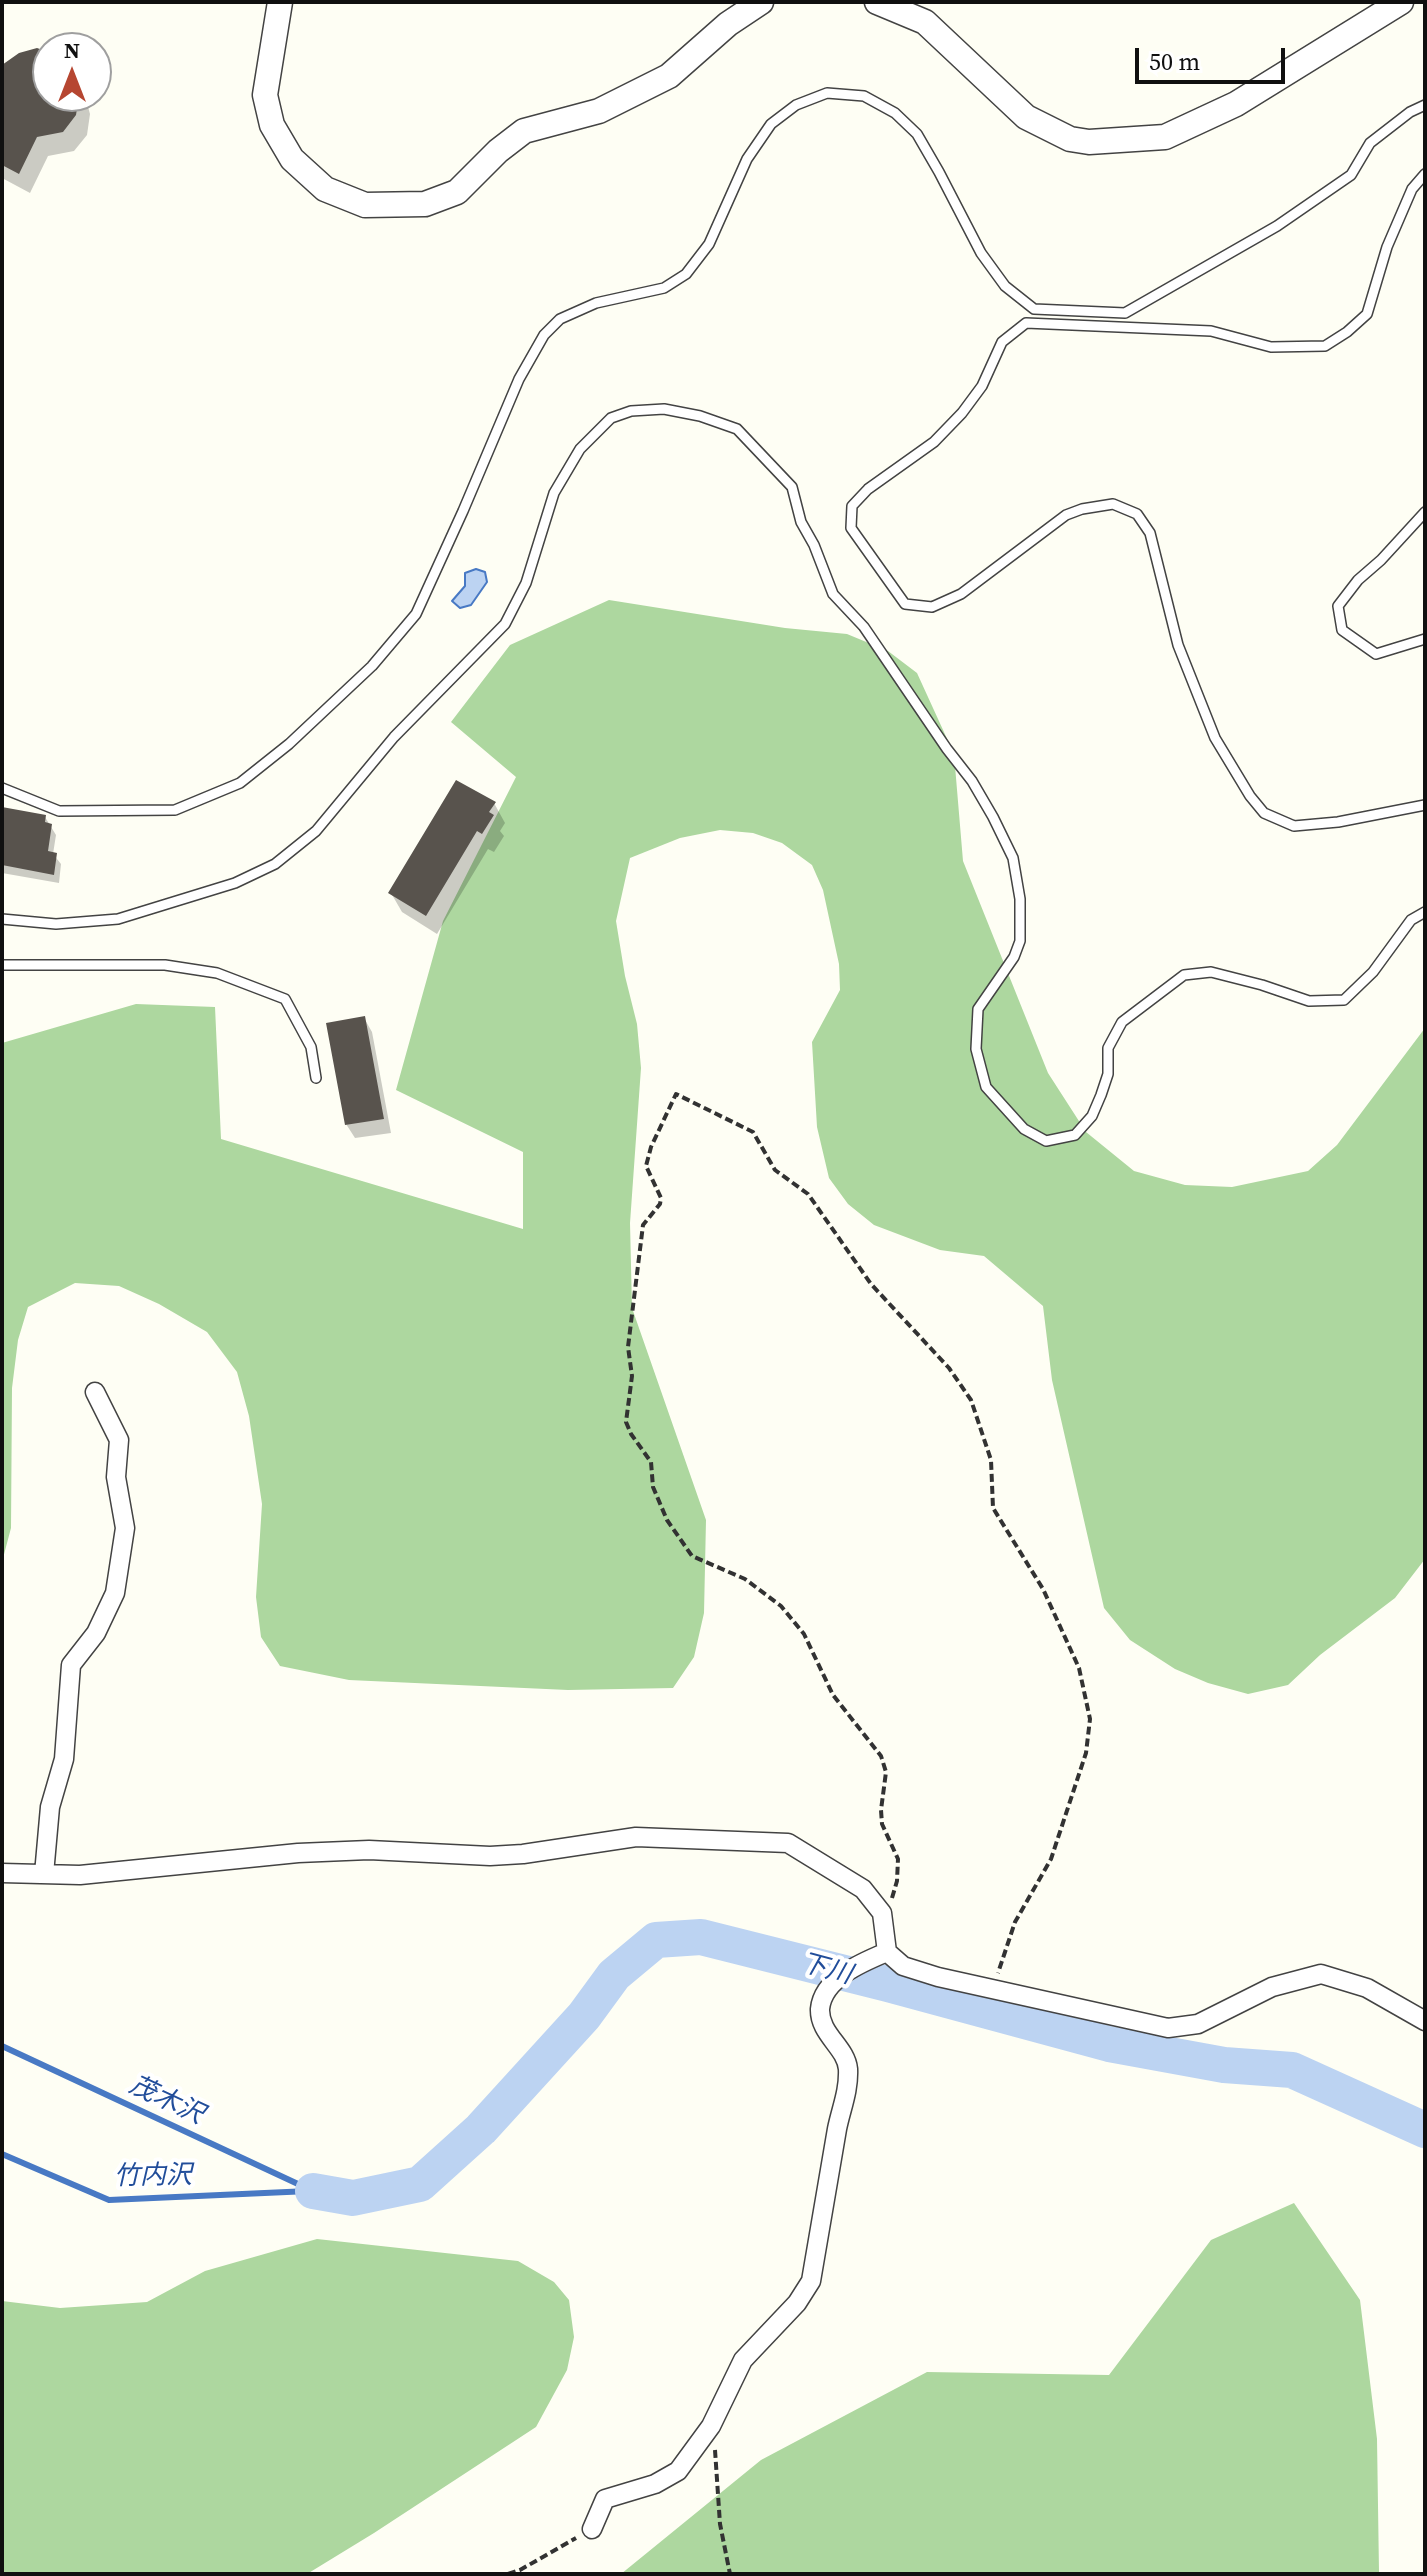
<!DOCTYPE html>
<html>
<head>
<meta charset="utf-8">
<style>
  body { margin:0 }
  #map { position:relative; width:1427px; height:2576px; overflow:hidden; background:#fefef4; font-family:"Source Serif 4",serif }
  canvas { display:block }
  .frame { position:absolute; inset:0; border:4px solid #101010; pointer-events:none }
  .north { position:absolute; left:32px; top:32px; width:80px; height:80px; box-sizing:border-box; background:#fff; border:2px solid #9f9f9f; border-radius:50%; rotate:0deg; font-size:22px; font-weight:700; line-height:32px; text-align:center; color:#101010 }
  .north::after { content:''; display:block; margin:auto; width:28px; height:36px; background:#b64631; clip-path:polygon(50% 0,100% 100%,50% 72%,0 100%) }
  .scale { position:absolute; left:1135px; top:48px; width:150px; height:36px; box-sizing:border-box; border:4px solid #101010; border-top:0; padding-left:10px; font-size:24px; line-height:28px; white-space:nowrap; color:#101010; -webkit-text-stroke:6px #fff; paint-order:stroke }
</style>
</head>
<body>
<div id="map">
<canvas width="1427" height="2576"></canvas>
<div class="frame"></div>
<div class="north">N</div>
<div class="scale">50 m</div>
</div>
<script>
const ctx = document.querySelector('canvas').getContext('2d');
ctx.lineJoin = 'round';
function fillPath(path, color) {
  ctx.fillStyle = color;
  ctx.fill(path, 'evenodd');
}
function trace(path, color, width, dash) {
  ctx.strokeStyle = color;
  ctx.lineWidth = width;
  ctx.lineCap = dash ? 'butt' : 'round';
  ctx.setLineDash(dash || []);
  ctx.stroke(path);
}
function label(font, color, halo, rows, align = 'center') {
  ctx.font = font + ' "Source Serif 4","Noto Sans JP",serif';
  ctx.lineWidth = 8;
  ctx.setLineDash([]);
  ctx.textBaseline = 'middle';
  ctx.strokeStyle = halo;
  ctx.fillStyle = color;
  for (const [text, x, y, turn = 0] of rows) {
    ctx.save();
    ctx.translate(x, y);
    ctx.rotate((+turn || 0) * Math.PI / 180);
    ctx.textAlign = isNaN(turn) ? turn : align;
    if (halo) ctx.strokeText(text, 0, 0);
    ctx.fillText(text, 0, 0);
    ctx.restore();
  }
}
const forest = new Path2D(`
  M609,600L785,628L847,634L888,651L917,673L954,754L963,861L1048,1073L1086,1132L1134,1171L1185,1185L1232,1187L1308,1171L1337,1145L1425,1028V1559L1395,1598L1320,1655L1288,1685L1248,1694L1208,1683L1175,1669L1130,1640L1104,1608L1052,1380L1043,1306L984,1256L940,1250L874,1225L848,1204L829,1178L817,1127L812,1042L840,990L839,964L823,890L812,865L782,843L753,833L720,830L680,838L630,858L616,921L625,976L637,1024L641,1068L630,1223L632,1308L706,1520L704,1613L694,1657L673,1688L568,1690L349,1680L280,1666L261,1637L256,1597L262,1504L249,1416L237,1372L207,1332L159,1304L119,1286L75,1283L28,1307L18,1340L12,1388L11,1528L2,1562V1043L136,1004L215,1007L221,1139L523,1229V1152L396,1090L443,921L516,777L451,722L510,645Z
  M1294,2203L1360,2300L1377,2439L1379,2572L1376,2574H621L761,2460L927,2372L1109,2375L1211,2240Z
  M317,2239L518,2261L554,2282L569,2300L574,2337L567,2370L536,2427L374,2533L307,2574H2V2301L60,2308L147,2302L205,2271Z`);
const water = new Path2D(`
  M476,569L485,572L487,582L471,605L460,608L452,601L465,586V573Z`);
const shadow = new Path2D(`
  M48,54V96H85L90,114L87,135L74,151L48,156L30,193L2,178V67Z
  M494,803L505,823L500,831L504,836L494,852L488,849L437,934L402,912L391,893Z
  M2,809L45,817L56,835L53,854L61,864L59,883L2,873Z
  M364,1018L372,1032L391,1133L355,1138L346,1124Z`);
const stream = new Path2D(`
  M2,2046L313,2191
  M2,2154L109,2200L309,2191`);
const river = new Path2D(`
  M313,2191L353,2198L420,2184L481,2129L584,2016L614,1975L656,1940L701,1937L888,1984L1109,2044L1224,2065L1292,2070L1425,2130`);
const building = new Path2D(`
  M37,48L48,52V96H79L76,115L63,132L37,137L19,174L2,165V65L19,53Z
  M456,780L496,802L489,812L494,815L482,834L477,831L426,916L388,893Z
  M2,807L46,815L45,822L52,824L48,851L57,853L54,875L2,865Z
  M365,1016L384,1119L345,1125L326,1023Z`);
const path = new Path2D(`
  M892,1898L897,1881L898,1859L882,1824L881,1810L886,1772L881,1756L833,1695L804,1634L781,1606L745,1579L692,1556L667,1520L653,1487L651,1462L631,1434L626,1422L632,1376L628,1347L643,1225L660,1204L661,1198L646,1166L651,1147L676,1094L753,1132L775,1170L808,1194L871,1284L949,1368L971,1400L991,1460L993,1508L1043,1589L1079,1668L1090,1719L1086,1753L1051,1859L1015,1922L998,1973
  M715,2450L720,2524L730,2574
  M508,2574L520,2570L576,2538`);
const service = new Path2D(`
  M1425,174L1412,189L1387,247L1367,314L1347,332L1325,346L1271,347L1211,331L1026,323L1002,342L982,386L962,413L934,442L868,489L852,506L851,528L905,604L932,607L961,594L1066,515L1082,509L1113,504L1137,514L1150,533L1178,645L1215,738L1250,796L1264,813L1294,826L1338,822L1425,805
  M1425,512L1381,560L1358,580L1338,606L1342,630L1376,654L1425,639
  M2,788L59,811L175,810L240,783L289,744L372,666L416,614L463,511L519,379L544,335L560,319L596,303L664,288L686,274L709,244L747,159L771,124L796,105L827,93L864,96L895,113L917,134L939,172L981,253L1005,286L1034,309L1125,313L1277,226L1351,175L1370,143L1410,112L1425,105
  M2,919L56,924L118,919L235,883L275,864L316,831L394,737L505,624L526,583L554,493L580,449L611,418L631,411L664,409L700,416L737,429L792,487L801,522L814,545L833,594L864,627L947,749L972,781L993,817L1013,858L1020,899V941L1014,957L978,1009L976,1049L986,1087L1024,1129L1046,1141L1075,1135L1092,1116L1101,1095L1108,1074V1048L1122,1022L1184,975L1211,972L1262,985L1309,1001L1344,1000L1373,972L1411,920L1425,912
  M2,965H165L217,973L285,999L311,1047L316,1078`);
const minor = new Path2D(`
  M2,1873L80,1875L298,1853L369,1850L490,1856L523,1854L636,1837L788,1843L863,1889L882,1913L887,1952L903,1966L938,1977L1168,2028L1198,2024L1272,1987L1321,1974L1367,1988L1425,2021
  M44,1874L50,1807L64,1759L71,1665L96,1633L115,1593L125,1528L116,1477L119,1440L95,1392
  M592,2529L605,2499L655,2484L678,2471L711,2426L743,2360L797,2303L811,2281C820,2230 828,2180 837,2129C841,2109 849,2091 848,2069C846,2047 819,2034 820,2009C823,1978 863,1962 887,1952`);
const tertiary = new Path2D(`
  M280,2L265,95L272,125L292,159L325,189L365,205L425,204L457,192L498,151L524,131L599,111L669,76L728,24L761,2
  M877,2L925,22L1026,117L1070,139L1089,142L1165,137L1236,104L1401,2`);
const waterNames = [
  ["下川",826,1970,15],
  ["茂木沢",166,2101,25],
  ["竹内沢",153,2177,-1]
];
fillPath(forest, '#add79f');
fillPath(water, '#bcd3f2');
trace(water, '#4879c4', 2);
fillPath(shadow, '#0003');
trace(stream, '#4879c4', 6);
trace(river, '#bcd3f2', 36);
fillPath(building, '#58534d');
trace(service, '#434343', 12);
trace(minor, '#434343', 21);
trace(tertiary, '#434343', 27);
trace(path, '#323232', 4, [8, 4]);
trace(service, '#fff', 9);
trace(minor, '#fff', 18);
trace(tertiary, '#fff', 24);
label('italic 26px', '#214d9a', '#fff', waterNames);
</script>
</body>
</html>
